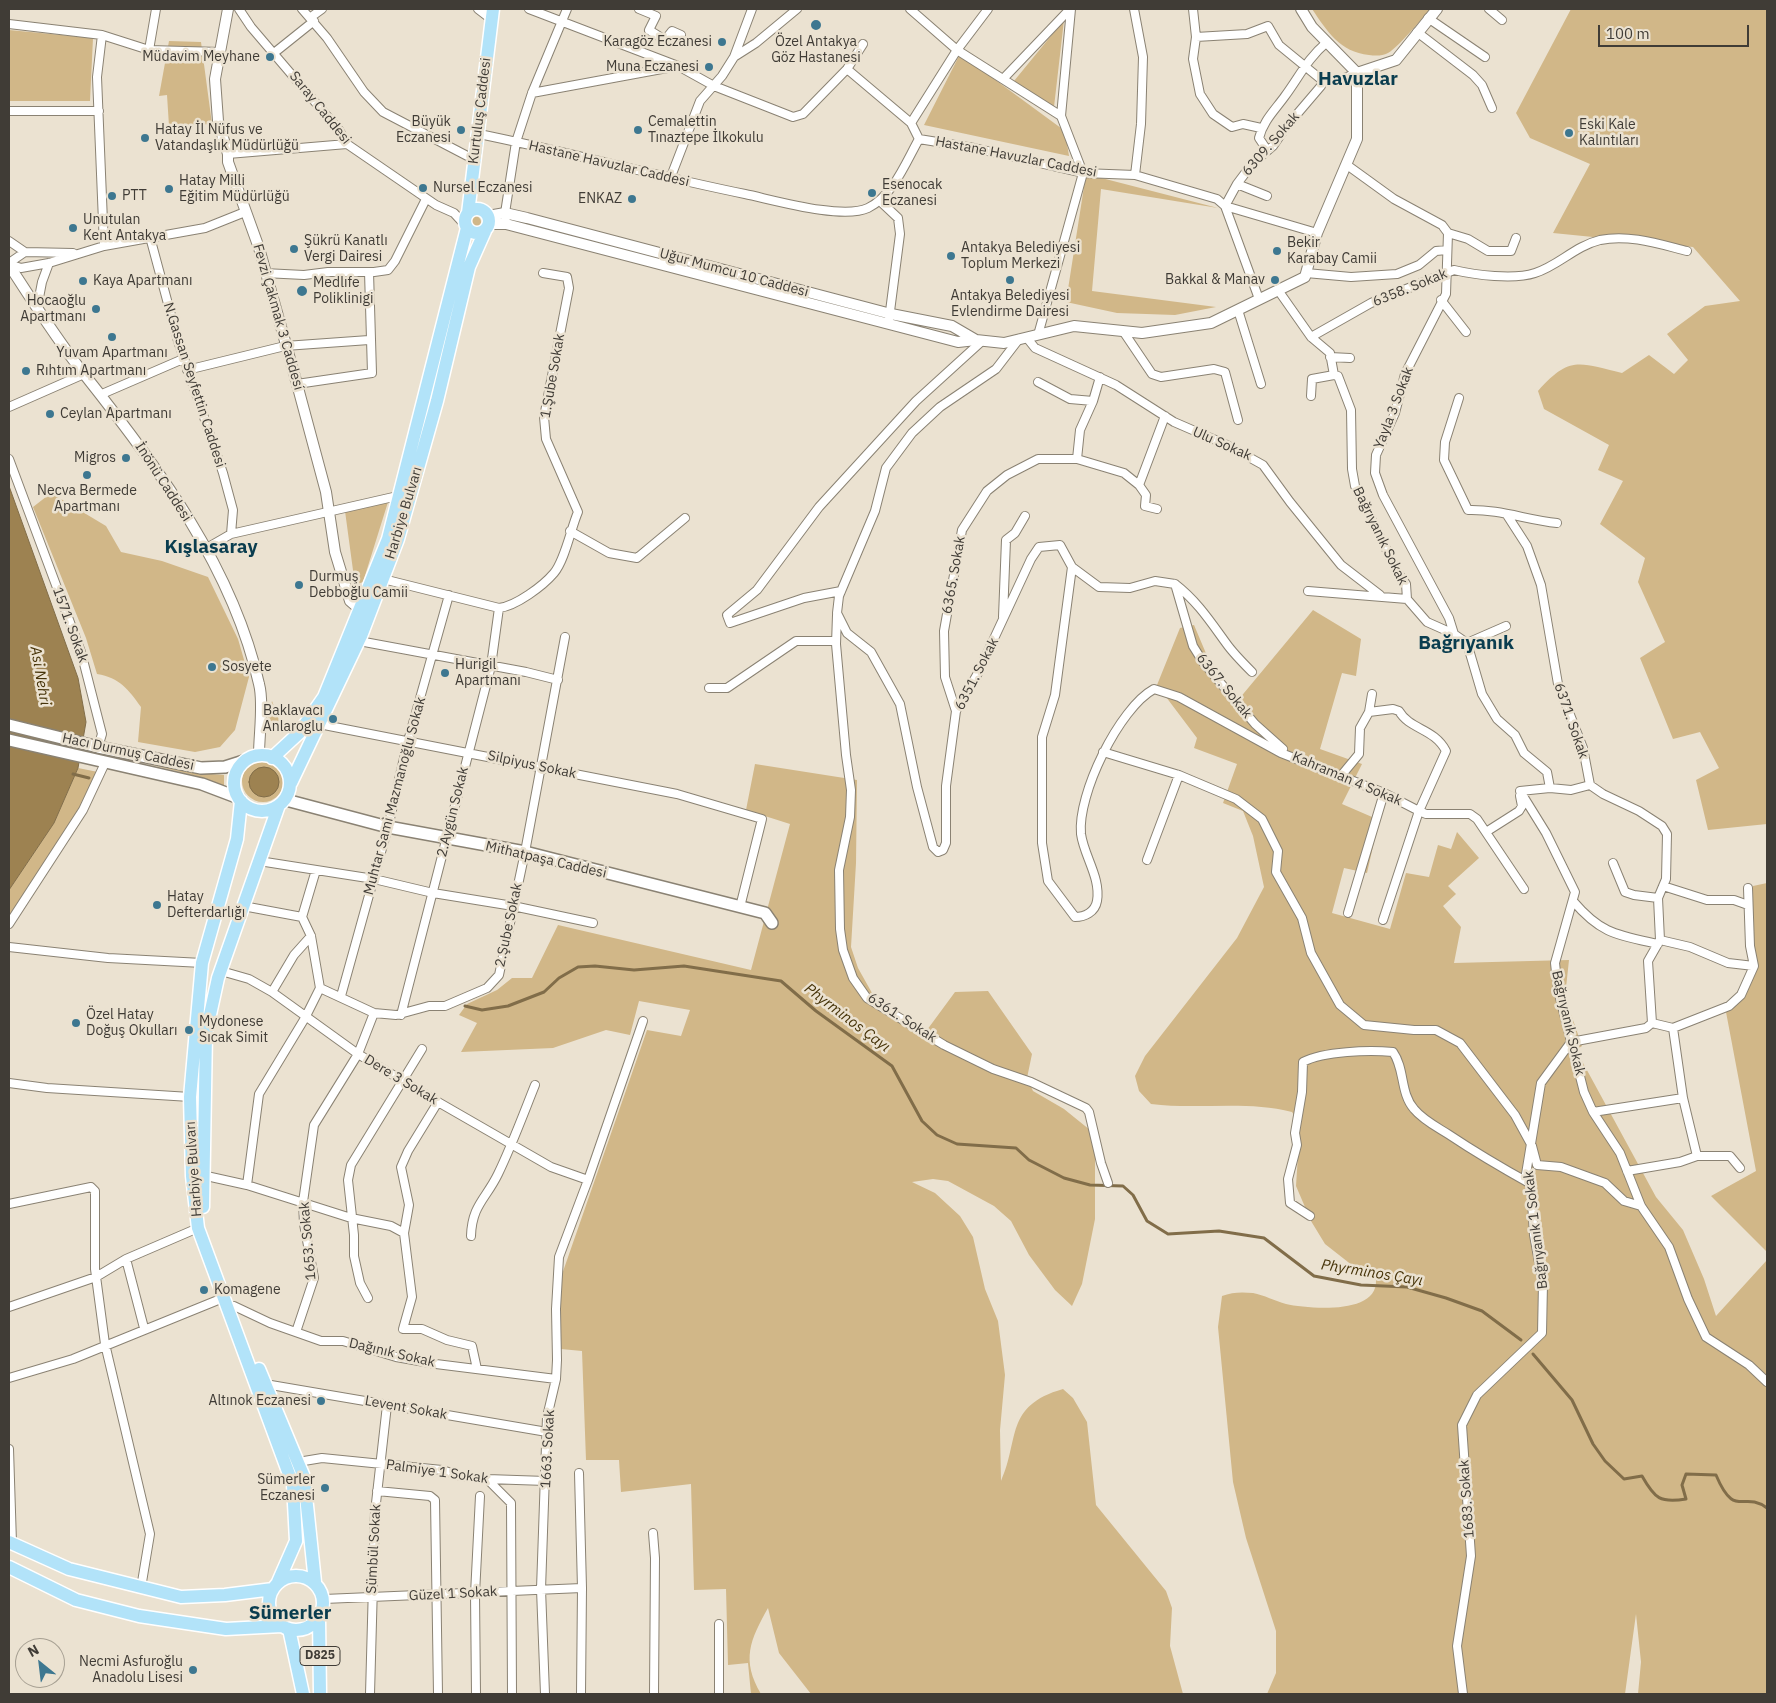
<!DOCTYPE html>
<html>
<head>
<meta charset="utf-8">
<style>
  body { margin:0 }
  #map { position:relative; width:1776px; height:1703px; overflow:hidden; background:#ebe2d1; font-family:"IBM Plex Sans",sans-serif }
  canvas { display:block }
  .frame { position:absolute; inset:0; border:10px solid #403c36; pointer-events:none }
  .north { position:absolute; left:15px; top:1638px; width:50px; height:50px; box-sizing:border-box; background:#ebe2d1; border:1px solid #a7a093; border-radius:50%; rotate:331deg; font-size:14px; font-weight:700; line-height:20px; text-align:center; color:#403c36 }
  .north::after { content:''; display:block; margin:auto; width:18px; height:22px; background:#3d7790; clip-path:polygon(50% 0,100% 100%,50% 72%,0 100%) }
  .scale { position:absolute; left:1598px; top:25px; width:151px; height:22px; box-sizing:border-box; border:2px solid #403c36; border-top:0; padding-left:6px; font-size:15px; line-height:18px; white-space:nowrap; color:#403c36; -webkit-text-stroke:4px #ebe2d1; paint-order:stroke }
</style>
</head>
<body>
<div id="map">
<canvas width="1776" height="1703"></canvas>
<div class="frame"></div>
<div class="north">N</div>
<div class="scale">100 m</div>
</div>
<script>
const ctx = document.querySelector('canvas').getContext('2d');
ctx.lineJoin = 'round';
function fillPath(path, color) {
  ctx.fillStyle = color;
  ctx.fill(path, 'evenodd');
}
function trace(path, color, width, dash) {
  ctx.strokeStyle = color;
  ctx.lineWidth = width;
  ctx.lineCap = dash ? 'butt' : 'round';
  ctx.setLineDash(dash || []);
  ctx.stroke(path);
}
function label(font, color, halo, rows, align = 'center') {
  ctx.font = font + ' "IBM Plex Sans",sans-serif';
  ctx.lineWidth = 5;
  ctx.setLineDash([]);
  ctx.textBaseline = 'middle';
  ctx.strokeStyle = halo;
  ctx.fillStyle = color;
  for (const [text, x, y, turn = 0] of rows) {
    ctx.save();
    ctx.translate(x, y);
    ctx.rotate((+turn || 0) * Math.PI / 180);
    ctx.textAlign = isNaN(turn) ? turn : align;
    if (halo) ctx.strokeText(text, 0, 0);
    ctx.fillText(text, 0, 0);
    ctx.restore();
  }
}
const green = new Path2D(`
  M1312,9H1431C1421,19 1399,47 1388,53C1382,56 1376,56 1369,55C1340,52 1327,31 1312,9Z
  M1571,9H1767V824L1708,830L1696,780L1719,768L1700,732L1673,739L1640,658L1665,642L1638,582L1645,558L1600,524L1623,481L1598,470L1609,445L1544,409L1538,391C1570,355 1579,363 1622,373L1649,355L1674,374L1688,360L1667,334L1705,306L1740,301L1693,247L1553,233L1590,164L1530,138L1516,113Z
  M1064,20L1054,107L1014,81Z
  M9,30L93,38L90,101H9Z
  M169,41L201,42L212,124L169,126L167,95L159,96Z
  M960,54L1065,131L1069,156L924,125Z
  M1086,174L1218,208L1101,189L1092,291L1216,307L1175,315L1117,313L1066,302Z
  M469 222a6 6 0 1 1 12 0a6 6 0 1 1-12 0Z
  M51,493L106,526L121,552L162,561L208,577L238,639L249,677L235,730L220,747L195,752L138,742L141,707C128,689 120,678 97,674L86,638L33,507Z
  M388,502L363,582L355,585L345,511Z
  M1313,610L1361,639L1356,676L1342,673L1320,749L1362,764L1342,804L1379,820L1367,873L1344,868L1332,913L1390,929L1406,873L1429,877L1438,845L1451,849L1457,832L1479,858L1448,886L1456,894L1443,906L1461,927L1454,963L1569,960L1565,997L1582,1046L1576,1050L1656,1197L1683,1230L1704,1279L1716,1316L1767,1260V1694H1638L1641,1662L1636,1614L1625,1694H1267L1276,1673V1631L1246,1538L1233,1482L1218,1327L1222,1296C1232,1292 1242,1292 1253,1293C1264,1295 1275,1301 1286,1304C1309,1309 1378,1315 1376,1280L1362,1273L1325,1244L1311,1221L1296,1186L1300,1124L1292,1112C1246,1100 1198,1110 1151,1104L1139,1091L1135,1076L1145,1056L1237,938L1264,887L1253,836L1243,811L1223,803L1237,764L1194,748L1197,738L1157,685L1180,628L1194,625L1224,696L1234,705Z
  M272,701L283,731L270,732L265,728Z
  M104,753L199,773L224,775V786L200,777Z
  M242 781a21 21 0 1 1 42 0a21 21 0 1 1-42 0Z
  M755,764L857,780L856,863L851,947L858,968L872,993L894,1012L927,1030L955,992L988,991L1032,1054L1027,1078L1033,1091L1064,1109L1090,1130L1095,1148V1219L1082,1284L1072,1306L1055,1290L1029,1255L1011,1221L994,1206L948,1181L933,1179L912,1182L935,1193L960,1216L973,1237L985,1289L998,1321L1005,1375L1000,1430L1001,1481C1020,1439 1004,1406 1063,1389L1073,1398L1087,1422L1096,1505L1166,1591L1172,1608L1170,1646L1183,1694H811L779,1653L768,1608C750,1640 741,1660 761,1694H751L748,1663L728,1665L726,1589L694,1590L691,1484L621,1492L619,1460H586L582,1351L561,1349L559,1283L647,1030L681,1036L690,1010L639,1001L630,1035L606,1030L553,1048L461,1052L477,1023L459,1015L467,1004L497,990L512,978H532L558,925L751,970L790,824L746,810Z
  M78,768L103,773L9,925V890L54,823Z
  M1767,883V1252L1711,1196L1756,1171L1726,1012L1748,989L1753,961V886Z`);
const water = new Path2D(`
  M9,486L78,678L86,722L78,768L54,823L9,890Z
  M249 782a15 15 0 1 1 30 0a15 15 0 1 1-30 0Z`);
const stream = new Path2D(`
  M73,774L89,778
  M465,1006L482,1010L508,1006L544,992L559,978L578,967L595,966L634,970L684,966L781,981L816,1011L892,1066L922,1121L937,1135L957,1144L1016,1148L1029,1160L1064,1178L1090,1185L1123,1186L1133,1195L1147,1221L1168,1234L1219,1231L1264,1238L1314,1276L1361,1285L1407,1287L1446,1298L1482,1311L1521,1340
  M1533,1354L1572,1400L1593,1444L1605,1461L1624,1479L1642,1476C1655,1499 1660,1503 1686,1499L1682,1485L1686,1474L1716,1475C1735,1520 1743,1490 1767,1508`);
const minor = new Path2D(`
  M239,9L251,27L339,130L347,144L436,205L454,213L465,225
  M302,9L327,38L364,92L383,112L475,160
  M478,9L491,19
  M529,9L678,66L714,86L793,117L803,114L847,69L863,44
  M639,9L656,16L649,30L665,40L672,31L681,35
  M910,9L957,50L1061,116
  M1071,9L1061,116L1083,173
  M1134,9L1143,57L1141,124L1135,175
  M1193,9L1196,37L1193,59L1200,94L1213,114L1232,127L1243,124L1261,128
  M1489,9L1502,20
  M311,17L322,9
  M1428,18L1485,57
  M9,24L102,35L149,50L221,52
  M1417,32L1473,75L1482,85L1492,108
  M102,35L97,77L104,246
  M1196,37L1247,34L1268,26L1279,45L1323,81
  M149,50L156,9
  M274,53L314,21
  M734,57L752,9
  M847,69L911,123L919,139
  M1003,79L1070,9
  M532,93L678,66
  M9,111H99
  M911,123L957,50L988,9
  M479,134C568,152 656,176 745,194C774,200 842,220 868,208C893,196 906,162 919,139L974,148L1083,173L1135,175L1217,199L1225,206L1317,233
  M1267,150L1259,138C1263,121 1275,110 1285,96C1299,77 1308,58 1326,43
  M228,154L347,144
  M1347,165L1394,199L1442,225L1448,233L1446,294L1405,374L1395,413L1376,455L1375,473L1383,495L1449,618L1454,634
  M670,179L700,101L722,76L734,57L756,43L797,9
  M1237,184L1267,196
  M880,201L898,218L900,234L889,319
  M506,224L505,213L516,142L532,93L567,9
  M1448,233L1468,239L1488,251H1511L1516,238
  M150,237L178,341L223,473L233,510L231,534
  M9,241L25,252L73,253
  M9,263L25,252
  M9,264L21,268L49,263L104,246L205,228L245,212
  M264,273L304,275L328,272H374L388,270L395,261L426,199
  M1306,273L1351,277L1397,274L1419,265L1436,251L1447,250
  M1278,290L1311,337L1330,353L1334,375L1338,376L1351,410L1352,469L1355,486L1398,573L1406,584L1407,599L1427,622L1454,634L1467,643L1482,694L1497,719L1515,735L1524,753L1547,772L1550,788
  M1259,299L1225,206L1237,184L1252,164L1273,146L1286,127L1321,86L1323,81H1337L1357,73
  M1441,300L1466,332
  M37,308L42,282L49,263
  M1238,310L1261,384
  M1123,331L1152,374L1161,377L1214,369L1225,372L1238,420
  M1038,335L1083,173
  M1311,337L1371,303L1454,270C1475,275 1514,280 1535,273C1558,266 1575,246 1600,240C1629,234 1659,244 1687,251
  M1027,338L1035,348L1116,385L1174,422L1227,445L1263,465L1290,502L1341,565L1380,595
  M1019,339L996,369L940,407L912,433L886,468L875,511L839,596L837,613L847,633L871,652L900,704L917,787L933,847L938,852L943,850L946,843V786L956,711L978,673L1031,559L1039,547L1060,545L1072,567L1055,695L1042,737V843L1048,881L1075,917C1085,917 1095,912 1097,901C1101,878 1084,856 1081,834C1077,795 1119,708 1154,689L1179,697L1281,753L1384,793L1419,811L1426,814H1470L1477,819L1524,889
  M1330,357L1350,358
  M187,370L285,346L369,340
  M1038,382L1070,399L1093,401
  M297,384L372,373L369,272
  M102,394L183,359
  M1311,396L1312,379L1334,375
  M1459,398L1445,442L1444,460L1468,510C1499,509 1527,520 1557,523
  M9,407L84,374
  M9,459L81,652L102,734L98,747
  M1077,459L1080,430L1093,401L1100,377
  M1157,509L1145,506L1146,495L1139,485L1165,416
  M1507,515L1527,546L1541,585L1558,684L1583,748L1590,785L1603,794L1639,811L1662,826L1667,834L1666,879L1658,898L1660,940L1648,961L1652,1023
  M570,531L609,553L637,558L685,518
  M205,549L231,534L402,495
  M1072,567L1099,587L1130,588L1155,581L1175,584L1193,646L1203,662L1255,724L1283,749
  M383,579L499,608C516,606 543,586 554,573C565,560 571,528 578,512L546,439L544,417L569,288L567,277L543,273
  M1175,584C1197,601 1210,621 1226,643C1233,653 1243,663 1252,672
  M841,591L804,598L730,623L727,615L757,590L819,507L916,401L982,341
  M1308,591L1407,599
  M837,615L836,644L846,755L851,790L850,817L839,870L840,929L843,950L853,978L867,998L944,1045L993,1069L1031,1082L1086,1108L1089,1112L1101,1163L1108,1183
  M1003,617L1006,540L1015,533L1025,516
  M359,641L526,672L558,680
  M1467,643L1506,626
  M709,688H727L796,641H836
  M956,711L945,677L944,631L962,530L987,491L1007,475L1038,459H1077L1124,473L1139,485
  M1369,712L1393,709L1399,711C1410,730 1434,728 1446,751L1419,811L1383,920
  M319,724L677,794L762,819L740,907
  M1103,752L1179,775L1236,799L1262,819L1278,851L1276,872L1302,918L1311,953L1340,1005L1364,1025L1414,1030H1436L1460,1043L1515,1115L1532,1146L1537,1165L1561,1167L1605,1183L1624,1201L1641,1206
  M1340,777L1359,754L1360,728L1369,712L1372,694
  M1590,785L1571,790L1550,788L1520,791L1546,833L1575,892L1555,963L1558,990L1584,1092L1593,1112L1620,1153L1641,1206L1669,1247L1688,1299L1706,1337L1749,1365L1767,1382
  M1486,832L1519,811L1522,806L1520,796
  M1147,860L1179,775
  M259,861L374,879L433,893L513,906L593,923
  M1613,863L1625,892L1634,895L1658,898
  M1663,886L1707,900H1734L1748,905
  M1573,901C1601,934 1617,935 1658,944
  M243,906L302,917L311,936L320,988
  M1348,913L1384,793
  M302,917L316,870
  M9,924L83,810L105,763
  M1660,940L1690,947L1728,963L1754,966
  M9,947L108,958L202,963
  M221,971L249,979L272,992L358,1054L438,1102L551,1167L588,1180
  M320,988L374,1013L396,1015L429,1006H445L487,988L499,975L525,852L565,637
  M272,992L294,955L311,936
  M341,996L388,827L408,741L449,595
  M401,1015L491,666L499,608
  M1652,1023L1673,1028L1729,1006L1741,995L1754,966L1750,946L1748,888
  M9,1083L47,1088L190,1097
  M438,1102L408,1151L401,1167L409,1205L404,1233L412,1297L403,1329H422L447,1340L472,1346L477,1369
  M1593,1112L1683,1098
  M1697,1156H1730L1740,1168
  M1627,1171L1680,1162L1697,1156L1683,1098L1673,1028
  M202,1175L247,1185L351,1218L391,1226L404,1233
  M247,1185L259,1094L305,1018L320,988
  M9,1204L91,1187L95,1191V1269L105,1344L150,1534L141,1588
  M1310,1216L1290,1203L1288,1179L1297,1145L1295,1133L1302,1092L1303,1062C1324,1051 1369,1050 1393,1052C1405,1069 1400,1093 1414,1109C1423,1120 1437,1127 1448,1134C1475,1152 1502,1168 1531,1184
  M471,1236C472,1205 486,1199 498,1174C512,1145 523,1115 535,1085
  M126,1259L144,1328
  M368,1298L360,1283L354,1256V1235L348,1180L351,1165L422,1049
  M234,1306L270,1323L321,1341H343L396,1357L436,1364L556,1379
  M9,1307L96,1277L126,1259L198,1228
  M296,1332L314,1278L304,1224L303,1202L314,1125L358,1054L374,1013
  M9,1378L73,1359L223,1298
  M265,1384L547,1432
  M9,1449L12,1543
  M298,1462L322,1458L442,1470L461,1476L487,1479L546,1481
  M579,1473L582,1588L581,1694
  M487,1479L511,1503L512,1694
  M377,1491L430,1496L435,1500L438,1694
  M653,1533L655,1558L654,1694
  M324,1599L582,1588
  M370,1694L375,1512L387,1405
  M476,1694L475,1594L480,1496
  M545,1694L541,1589L547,1417L556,1379L557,1360L556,1309L559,1257L588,1180L643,1021
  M719,1694V1624
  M1463,1694L1457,1646L1471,1556L1462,1425L1477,1395L1542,1333L1543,1284L1534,1235L1531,1184L1526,1174L1541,1083L1571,1042L1646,1028L1652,1023`);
const tertiary = new Path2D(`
  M228,9L215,79L218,121L228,154V162L259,248L297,384L326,492L335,552L350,601L364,613
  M1357,73L1396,60L1437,9
  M488,216L505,213L527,218L891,314L952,326L976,340
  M489,224H506L958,342L976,340L1004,343L1074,326L1142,333L1211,323L1305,277L1317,233L1357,139V73L1312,27L1301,9
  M9,265C33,302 57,340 84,374C157,466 233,567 259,684C264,703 259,734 259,755`);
const secondary = new Path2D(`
  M9,725L98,747L201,768L225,767L247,760
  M9,740L202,784L239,798
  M286,800L388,827L525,852L765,913L772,923`);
const primary = new Path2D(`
  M465 221a12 12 0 1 1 24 0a12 12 0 1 1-24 0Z
  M468,213L493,9
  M234 783a28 28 0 1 1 56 0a28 28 0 1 1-56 0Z
  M272,758L299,733L324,697L388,539L467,228
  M291,783L361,636L398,539L437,401L469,267L485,231
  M241,801L237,839L202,963L190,1097L192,1176L198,1228L293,1485L296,1541L278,1582
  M203,1207L206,1033L218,978L279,805
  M259,1369L304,1477L315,1582
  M9,1542L69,1569L181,1597L225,1595L273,1589
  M9,1567L76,1600L139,1616L226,1629L282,1626
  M269 1603a27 27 0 1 1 54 0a27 27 0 1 1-54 0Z
  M319,1618L320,1694
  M289,1629L303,1694`);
const markers = [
  [816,25,6,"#3d7790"],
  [722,42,5,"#3d7790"],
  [270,57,5,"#3d7790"],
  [709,67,5,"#3d7790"],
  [461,130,5,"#3d7790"],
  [638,130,5,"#3d7790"],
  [1569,133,5,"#3d7790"],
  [145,138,5,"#3d7790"],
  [423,188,5,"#3d7790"],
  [169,189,5,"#3d7790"],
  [872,193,5,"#3d7790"],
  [112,196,5,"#3d7790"],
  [632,199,5,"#3d7790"],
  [73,228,5,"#3d7790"],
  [294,249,5,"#3d7790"],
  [1277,251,5,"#3d7790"],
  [951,256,5,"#3d7790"],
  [1010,280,5,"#3d7790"],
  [1275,280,5,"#3d7790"],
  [83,281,5,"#3d7790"],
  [302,291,6,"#3d7790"],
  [96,309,5,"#3d7790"],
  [112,337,5,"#3d7790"],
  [26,371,5,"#3d7790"],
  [50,414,5,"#3d7790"],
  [126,458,5,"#3d7790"],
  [87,475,5,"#3d7790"],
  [299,585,5,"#3d7790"],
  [212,667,5,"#3d7790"],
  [445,673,5,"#3d7790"],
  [333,719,5,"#3d7790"],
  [157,905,5,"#3d7790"],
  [76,1023,5,"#3d7790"],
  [189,1030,5,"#3d7790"],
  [204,1290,5,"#3d7790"],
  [321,1401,5,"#3d7790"],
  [325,1488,5,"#3d7790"],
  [193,1670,5,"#3d7790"]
];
const shields = [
  [320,1656,40]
];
const shieldNames = [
  ["D825",320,1656]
];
const poiNames = [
  ["Karagöz Eczanesi",712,42,"right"],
  ["Özel Antakya",816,42,"center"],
  ["Göz Hastanesi",816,58,"center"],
  ["Müdavim Meyhane",260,57,"right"],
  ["Muna Eczanesi",699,67,"right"],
  ["Büyük",451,122,"right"],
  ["Eczanesi",451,138,"right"],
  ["Cemalettin",648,122],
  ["Tınaztepe İlkokulu",648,138],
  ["Eski Kale",1579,125],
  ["Kalıntıları",1579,141],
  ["Hatay İl Nüfus ve",155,130],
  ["Vatandaşlık Müdürlüğü",155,146],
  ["Hatay Milli",179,181],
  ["Eğitim Müdürlüğü",179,197],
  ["Esenocak",882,185],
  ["Eczanesi",882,201],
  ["Nursel Eczanesi",433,188],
  ["PTT",122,196],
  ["ENKAZ",622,199,"right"],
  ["Unutulan",83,220],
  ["Kent Antakya",83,236],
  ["Şükrü Kanatlı",304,241],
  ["Vergi Dairesi",304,257],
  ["Bekir",1287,243],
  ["Karabay Camii",1287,259],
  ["Antakya Belediyesi",961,248],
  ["Toplum Merkezi",961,264],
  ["Bakkal & Manav",1265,280,"right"],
  ["Kaya Apartmanı",93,281],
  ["Medlıfe",313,283],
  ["Poliklinigi",313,299],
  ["Antakya Belediyesi",1010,296,"center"],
  ["Evlendirme Dairesi",1010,312,"center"],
  ["Hocaoğlu",86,301,"right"],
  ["Apartmanı",86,317,"right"],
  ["Yuvam Apartmanı",112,353,"center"],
  ["Rıhtım Apartmanı",36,371],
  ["Ceylan Apartmanı",60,414],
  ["Migros",116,458,"right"],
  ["Necva Bermede",87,491,"center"],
  ["Apartmanı",87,507,"center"],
  ["Durmuş",309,577],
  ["Debboğlu Camii",309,593],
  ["Hurigil",455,665],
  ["Apartmanı",455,681],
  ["Sosyete",222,667],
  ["Baklavacı",323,711,"right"],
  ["Anlaroglu",323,727,"right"],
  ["Hatay",167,897],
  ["Defterdarlığı",167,913],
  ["Özel Hatay",86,1015],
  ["Doğuş Okulları",86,1031],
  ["Mydonese",199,1022],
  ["Sıcak Simit",199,1038],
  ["Komagene",214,1290],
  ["Altınok Eczanesi",311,1401,"right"],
  ["Sümerler",315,1480,"right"],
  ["Eczanesi",315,1496,"right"],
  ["Necmi Asfuroğlu",183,1662,"right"],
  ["Anadolu Lisesi",183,1678,"right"]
];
const streetNames = [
  ["Saray Caddesi",320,108,51],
  ["Kurtuluş Caddesi",480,111,-83],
  ["6309. Sokak",1271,144,-49],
  ["Hastane Havuzlar Caddesi",1016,157,11],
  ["Hastane Havuzlar Caddesi",609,164,13],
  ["Uğur Mumcu 10 Caddesi",734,273,15],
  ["6358. Sokak",1410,288,-22],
  ["Fevzi Çakmak 3 Caddesi",278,317,74],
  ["1.Şube Sokak",553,376,-80],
  ["N.Gassan Seyfettin Caddesi",194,385,72],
  ["Yayla 3 Sokak",1394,408,-69],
  ["Ulu Sokak",1222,444,24],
  ["İnönü Caddesi",163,482,57],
  ["Harbiye Bulvarı",404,513,-73],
  ["Bağrıyanık Sokak",1380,536,64],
  ["6365. Sokak",954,575,-80],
  ["1571. Sokak",70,625,70],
  ["6351. Sokak",977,674,-63],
  ["6367. Sokak",1224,686,51],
  ["6371. Sokak",1571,721,71],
  ["Hacı Durmuş Caddesi",128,752,12],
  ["Silpiyus Sokak",532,765,12],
  ["Kahraman 4 Sokak",1347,779,23],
  ["Muhtar Sami Mazmanoğlu Sokak",395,796,-75],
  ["2.Aygün Sokak",453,812,-76],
  ["Mithatpaşa Caddesi",546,860,13],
  ["2.Şube Sokak",509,925,-78],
  ["6361. Sokak",902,1018,33],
  ["Bağrıyanık Sokak",1568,1023,77],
  ["Dere 3 Sokak",401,1080,31],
  ["Harbiye Bulvarı",194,1169,-94],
  ["Bağrıyanık 1 Sokak",1536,1230,-97],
  ["1653. Sokak",308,1241,-95],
  ["Dağınık Sokak",392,1353,13],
  ["Levent Sokak",406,1408,10],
  ["1663. Sokak",548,1449,-87],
  ["Palmiye 1 Sokak",437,1472,8],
  ["1683. Sokak",1467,1499,-94],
  ["Sümbül Sokak",374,1549,-87],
  ["Güzel 1 Sokak",453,1594,-3]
];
const waterNames = [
  ["Asi Nehri",40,676,80],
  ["Phyrminos Çayı",847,1018,37],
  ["Phyrminos Çayı",1372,1273,9]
];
const districtNames = [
  ["Havuzlar",1358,80],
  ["Kışlasaray",211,548],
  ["Bağrıyanık",1466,644],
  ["Sümerler",290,1614]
];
fillPath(green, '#d1b788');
fillPath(water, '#9d8251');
trace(water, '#816d49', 1);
trace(stream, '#816d49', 3);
trace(minor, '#8a8273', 10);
trace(tertiary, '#8a8273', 12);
trace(secondary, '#8a8273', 14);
trace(primary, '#fff', 15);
trace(minor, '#fff', 8);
trace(tertiary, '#fff', 10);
trace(secondary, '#fff', 11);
trace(primary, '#b2e3f9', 12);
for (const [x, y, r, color] of markers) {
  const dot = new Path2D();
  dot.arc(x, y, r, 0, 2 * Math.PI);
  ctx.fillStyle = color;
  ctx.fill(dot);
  trace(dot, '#ebe2d1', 2);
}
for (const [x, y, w] of shields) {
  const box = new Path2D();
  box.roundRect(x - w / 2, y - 9.5, w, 19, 4);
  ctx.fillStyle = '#ebe2d1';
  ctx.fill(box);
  trace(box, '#403c36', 1);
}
label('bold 12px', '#403c36', null, shieldNames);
label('14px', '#403c36', '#ebe2d1', poiNames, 'left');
label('14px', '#403c36', '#ebe2d1', streetNames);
label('italic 15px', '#463308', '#ebe2d1', waterNames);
label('bold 19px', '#0a3d4f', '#ebe2d1', districtNames);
</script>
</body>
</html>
